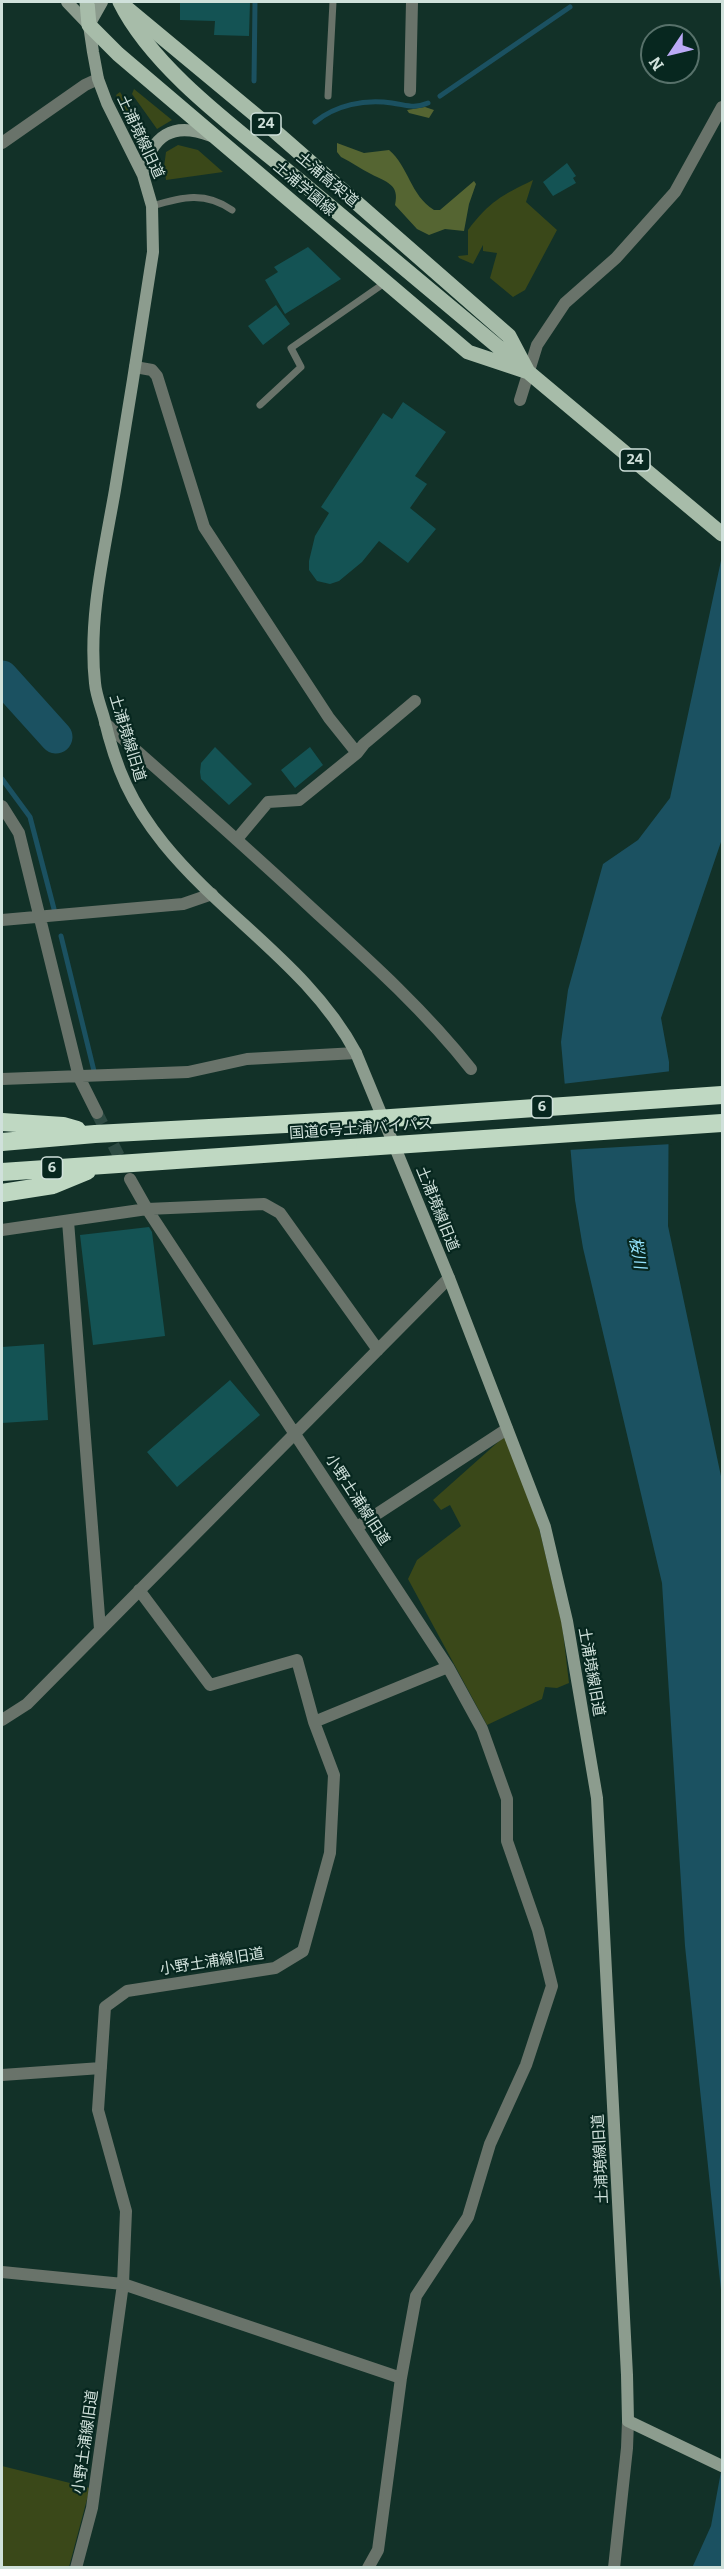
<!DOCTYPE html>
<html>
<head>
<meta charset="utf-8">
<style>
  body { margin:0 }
  #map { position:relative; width:724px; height:2569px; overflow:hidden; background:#123128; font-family:Bitter,serif }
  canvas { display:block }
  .frame { position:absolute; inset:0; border:3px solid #d0e1db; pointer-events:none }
  .north { position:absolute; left:640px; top:24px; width:60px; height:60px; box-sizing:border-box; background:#07271f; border:2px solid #57716a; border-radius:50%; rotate:235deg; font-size:16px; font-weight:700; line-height:24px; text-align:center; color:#d0e1db }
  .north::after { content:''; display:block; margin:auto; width:21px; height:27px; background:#bbaaf6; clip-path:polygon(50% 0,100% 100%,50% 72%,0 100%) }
</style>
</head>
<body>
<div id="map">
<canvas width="724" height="2569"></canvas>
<div class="frame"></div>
<div class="north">N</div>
</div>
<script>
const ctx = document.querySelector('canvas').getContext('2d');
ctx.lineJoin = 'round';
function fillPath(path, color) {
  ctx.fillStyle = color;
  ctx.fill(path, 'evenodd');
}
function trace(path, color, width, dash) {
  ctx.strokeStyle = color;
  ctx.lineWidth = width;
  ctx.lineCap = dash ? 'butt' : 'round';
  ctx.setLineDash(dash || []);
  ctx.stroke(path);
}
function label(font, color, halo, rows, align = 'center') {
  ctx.font = font + ' Bitter,"Noto Sans JP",serif';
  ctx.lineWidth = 4.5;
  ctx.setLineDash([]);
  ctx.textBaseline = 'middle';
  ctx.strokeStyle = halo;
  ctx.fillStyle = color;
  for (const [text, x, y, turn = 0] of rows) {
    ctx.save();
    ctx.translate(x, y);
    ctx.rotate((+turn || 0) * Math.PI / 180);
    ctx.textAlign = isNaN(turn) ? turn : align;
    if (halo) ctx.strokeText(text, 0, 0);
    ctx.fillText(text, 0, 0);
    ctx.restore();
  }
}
const green = new Path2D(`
  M134,89L172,120L157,129L132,94Z
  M120,92L147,136L143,142L131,127L116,95Z
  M178,145L198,150L223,172L166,180L164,167L166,152Z
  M533,180L526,202L557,230L525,290L513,297L490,278L497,253L483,251V245L473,264L459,258L458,256L468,255V230C490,201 501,196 533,180Z
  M506,1435L539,1528L562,1624L569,1683L557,1688L545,1687L542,1699L487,1725L408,1579L417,1560L461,1526L450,1505L441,1510L433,1500Z
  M2,2466L90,2488L69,2567H2Z`);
const forest = new Path2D(`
  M425,107L434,110L429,118L409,113L407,110Z
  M337,143L364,153L389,150C409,167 410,195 434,210H440L474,181L476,184L469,204L464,231L445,229L429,235L417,229L395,205C400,184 386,182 371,174C361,169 351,162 341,157L337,152Z`);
const water = new Path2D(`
  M722,556V839L661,1018L669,1062L668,1226L722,1481V2300L685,1946L662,1583L583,1248L575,1200L561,1042L568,990L603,864L638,840L670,798Z
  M722,2466V2567L692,2568L711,2526Z`);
const pier = new Path2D(`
  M672,1071V1144L568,1150L562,1084Z`);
const stream = new Path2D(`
  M254,81L255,2
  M440,96L570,7
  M315,122C336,105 364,99 392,103C407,105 413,109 428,103
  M2,779L30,817L54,909
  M61,936L94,1071`);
const river = new Path2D(`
  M2,677L56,737`);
const building = new Path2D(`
  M180,2H250L249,36L214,35L215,21L180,20Z
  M567,163L576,176L573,178L576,183L553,196L543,182Z
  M308,247L341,279L285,314L265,280L278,272L274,267Z
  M276,305L290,324L263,345L248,326Z
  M403,402L446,432L415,476L427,484L410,508L436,529L408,563L379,541L362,562L339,581L330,584L317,581L309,570V561L315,536L329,513L321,507L383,413L392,419Z
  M215,747L252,784L229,805L201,779L200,772L201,763Z
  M310,747L323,765L295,788L281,770Z
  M149,1227L152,1232L165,1336L93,1345L80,1235Z
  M44,1344L48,1420L2,1423V1347Z
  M230,1380L260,1415L177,1487L147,1452Z`);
const streetTunnel = new Path2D(`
  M97,1113L125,1168`);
const lane = new Path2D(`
  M328,96L333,2
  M152,206C182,197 205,191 232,210
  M260,405L301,367L291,348L386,282`);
const street = new Path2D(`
  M410,91L412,2
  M2,143L85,85L98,79
  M135,367L152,370L157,376L204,527L329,718L357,753
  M520,400L537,345L565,303L616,258L675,192L722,107
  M105,723C177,786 248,849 318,914C372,963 426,1012 471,1069
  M2,806L19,833L79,1077L97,1113
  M237,839L268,802L299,800L357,753L364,744L415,701
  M2,920L183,904L212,894
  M2,1079L188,1072L247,1059L356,1053
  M68,1221L100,1629
  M2,1230L147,1209L264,1204L280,1213L378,1350
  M357,1527L507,1429
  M139,1590L210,1685L297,1660L314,1722
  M2,1720L27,1704L449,1278
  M2,2075L101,2068
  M2,2272L123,2284L401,2378
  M76,2568L92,2508L123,2284L126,2211L98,2110L105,2007L127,1991L275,1968L303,1951L330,1853L334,1775L314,1722L448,1667L147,1209L130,1179
  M368,2568L378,2550L401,2378L416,2296L468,2217L490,2144L526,2065L552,1986L538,1930L507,1841V1799L482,1729L448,1667
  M614,2568L627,2448L628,2421`);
const secondary = new Path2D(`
  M67,2L89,25
  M102,2L89,25L93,52L98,79L107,103L143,175L152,206L153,252C141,331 128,411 115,490C104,553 88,619 95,683C96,695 101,707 104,718C116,769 131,803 164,844C224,918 310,967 356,1053L449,1278L545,1527L567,1621L597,1798L627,2375L628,2421L722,2466
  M143,175C151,135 173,121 211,136`);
const primary = new Path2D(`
  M87,2L89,25L118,54L468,352L528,372
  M123,5L270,127L509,336L528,372
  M301,182L722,534`);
const highway = new Path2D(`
  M2,1122L63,1126L77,1130
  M2,1142L95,1134L362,1120
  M2,1172L365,1147
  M2,1193L53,1185L87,1171`);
const primaryBridge = new Path2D(`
  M120,2C154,71 241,132 301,182`);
const highwayBridge = new Path2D(`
  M362,1120L722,1095
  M365,1147L722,1123`);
const shields = [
  [266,124,30],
  [635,460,30],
  [542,1107,21],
  [52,1168,21]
];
const shieldNames = [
  ["24",266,124],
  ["24",635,460],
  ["6",542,1107],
  ["6",52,1168]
];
const streetNames = [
  ["土浦境線旧道",140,137,65],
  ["土浦高架道",327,180,40],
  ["土浦学園線",304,189,40],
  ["土浦境線旧道",127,738,73],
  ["国道6号土浦バイパス",361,1129,-4],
  ["土浦境線旧道",437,1209,68],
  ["小野土浦線旧道",357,1500,57],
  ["土浦境線旧道",591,1672,80],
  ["小野土浦線旧道",212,1962,-9],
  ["土浦境線旧道",601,2159,-93],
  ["小野土浦線旧道",86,2442,-82]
];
const waterNames = [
  ["桜川",637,1253,80]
];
fillPath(green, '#3a4819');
fillPath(forest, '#556532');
fillPath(water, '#1b5161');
fillPath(pier, '#123128');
trace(stream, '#1b5161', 5);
trace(river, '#1b5161', 33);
fillPath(building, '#145354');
trace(streetTunnel, '#2e4b43', 12, [12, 6]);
trace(lane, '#69736a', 7);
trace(street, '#69736a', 12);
trace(secondary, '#8c9c8e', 12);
trace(primary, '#a7bca9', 15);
trace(highway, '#bfd8c2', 18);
trace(primaryBridge, '#a7bca9', 15);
trace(highwayBridge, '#bfd8c2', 18);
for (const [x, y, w] of shields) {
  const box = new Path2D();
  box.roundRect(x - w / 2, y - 11, w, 22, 4.5);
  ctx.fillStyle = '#07271f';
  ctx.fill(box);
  trace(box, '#d0e1db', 1.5);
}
label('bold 14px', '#d0e1db', null, shieldNames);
label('15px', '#d0e1db', '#07271f', streetNames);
label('italic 16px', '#93e2fc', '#07271f', waterNames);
</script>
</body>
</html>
